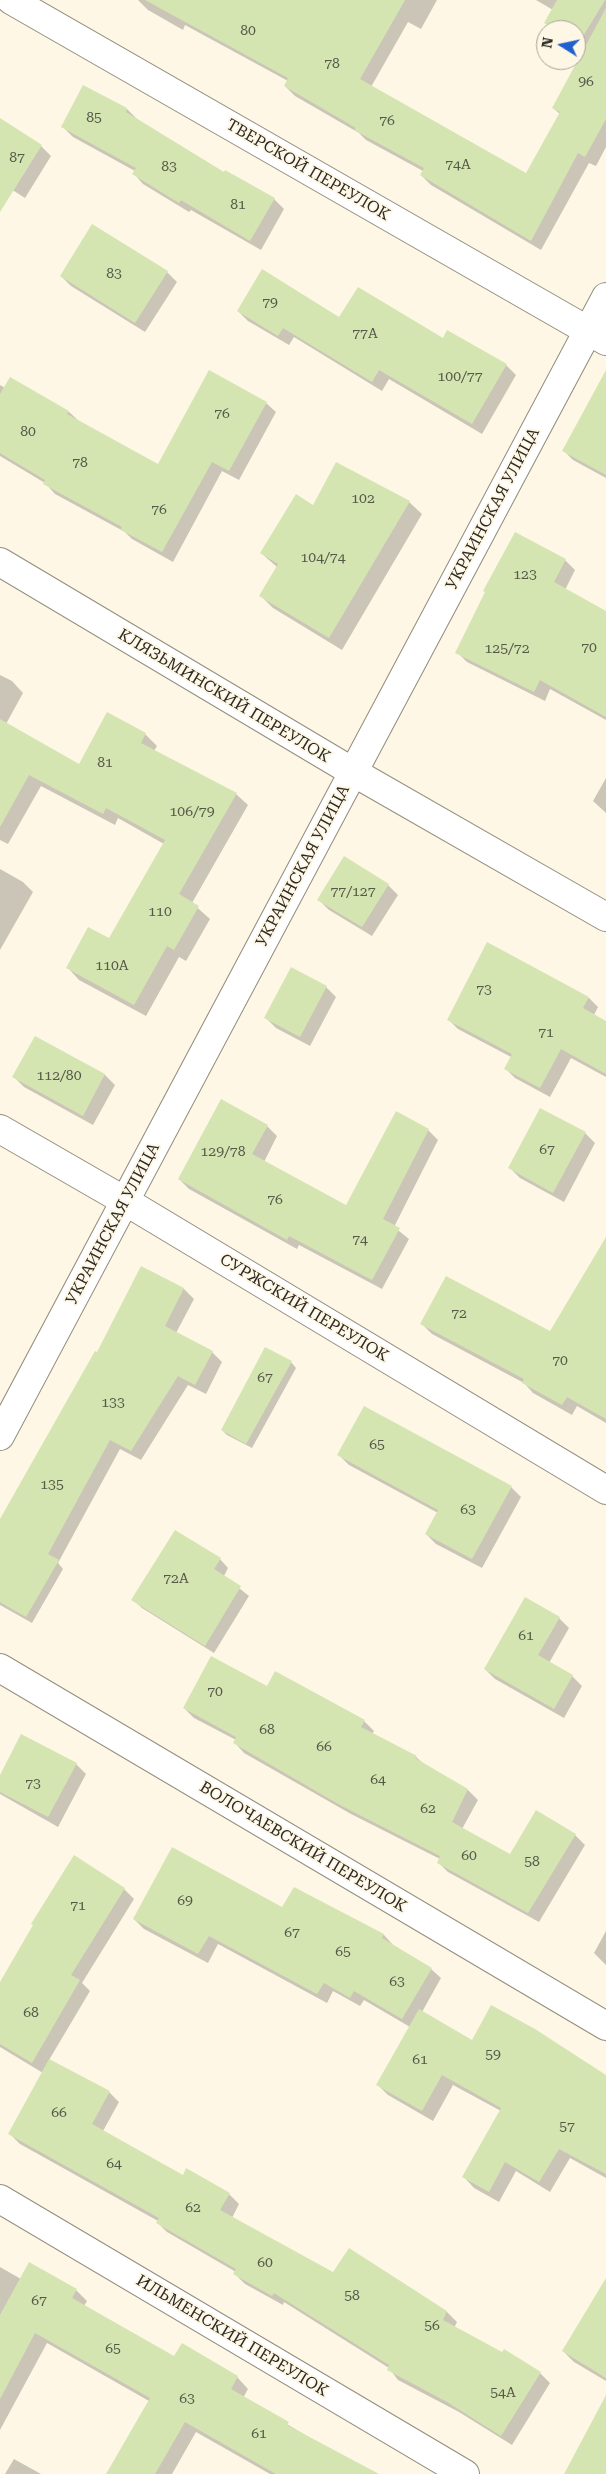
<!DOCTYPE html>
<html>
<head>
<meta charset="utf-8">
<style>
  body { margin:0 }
  #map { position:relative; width:606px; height:2474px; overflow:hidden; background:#fef7e5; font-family:"Roboto Serif",serif }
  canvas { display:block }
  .north { position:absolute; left:536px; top:20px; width:50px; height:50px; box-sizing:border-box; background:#fef7e5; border:1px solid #aaa598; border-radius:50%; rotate:280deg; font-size:14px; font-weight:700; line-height:20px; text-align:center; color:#2d2a24 }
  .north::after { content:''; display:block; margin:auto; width:18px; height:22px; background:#2061cd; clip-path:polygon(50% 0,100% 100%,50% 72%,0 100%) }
</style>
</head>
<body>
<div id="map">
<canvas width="606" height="2474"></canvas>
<div class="north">N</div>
</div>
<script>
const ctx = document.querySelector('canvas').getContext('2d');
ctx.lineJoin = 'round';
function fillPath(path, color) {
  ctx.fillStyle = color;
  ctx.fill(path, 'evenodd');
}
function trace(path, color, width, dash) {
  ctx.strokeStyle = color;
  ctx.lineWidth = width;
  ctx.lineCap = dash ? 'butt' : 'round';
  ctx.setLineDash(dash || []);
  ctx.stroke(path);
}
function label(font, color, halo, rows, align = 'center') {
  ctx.font = font + ' "Roboto Serif",serif';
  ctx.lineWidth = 4;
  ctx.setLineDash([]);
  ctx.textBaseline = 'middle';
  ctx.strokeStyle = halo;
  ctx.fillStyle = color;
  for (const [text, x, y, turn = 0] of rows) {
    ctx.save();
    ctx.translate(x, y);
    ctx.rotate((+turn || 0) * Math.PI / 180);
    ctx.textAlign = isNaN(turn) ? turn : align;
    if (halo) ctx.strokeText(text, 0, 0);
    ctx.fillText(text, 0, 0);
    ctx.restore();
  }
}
const shadow = new Path2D(`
  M138,0H437L421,29L408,22L371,87L527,175L560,114L553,108L585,49L576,44V30H553L545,22L553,10L536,0H606V147L596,166L589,163L541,250L431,185L421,175L423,171L366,140L359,133L295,96L285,86L288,81L185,25L183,30L148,10Z
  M127,109L137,119L224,174L274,199L284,209L261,250L191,210L189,212L143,184L134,174L135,171L73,137L63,127Z
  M0,120L41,146L51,156L25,198L0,182Z
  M167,272L177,282L145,332L71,286L61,276Z
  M238,311L340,319L443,340L448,332L506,365L516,375L482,434L389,379L382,391L294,337L289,345L248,321Z
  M10,379L69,412L79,421L158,465L266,403L276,412L239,480L222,471L173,562L132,539L125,532L55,494L45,483L0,456V385L5,388Z
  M606,406V478L573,460L563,450Z
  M409,502L422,514L342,650L273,608L260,595L277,567L261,553L313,506Z
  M565,560L575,570L565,590L606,612V720L550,689L545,701L467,662L457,652Z
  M0,675L12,681L23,693L6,724L79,766L145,734L157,746L154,751L236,794L248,805L192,903L210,919L186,961L179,957L146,1016L79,980L68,968L109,940L164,844L118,818L115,825L41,786L8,844L0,840Z
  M606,778V813L593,801Z
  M0,869L23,882L33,892L0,950Z
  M388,885L398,895L372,936L329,910L319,900Z
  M326,987L336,997L310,1046L276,1028L266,1018Z
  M589,998L598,1007L594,1015L606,1022V1077L571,1058L550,1097L515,1078L505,1068L511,1057L458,1029L449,1020Z
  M35,1038L105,1075L115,1085L93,1125L24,1087L14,1077Z
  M267,1126L277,1136L264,1162L346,1206L428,1130L438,1140L394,1227L409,1239L382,1289L299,1245L297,1249L189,1189L179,1179Z
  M585,1133L595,1143L564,1202L520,1178L510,1168Z
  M606,1240V1423L577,1406L572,1415L533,1393L524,1383L432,1334L422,1324L550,1333Z
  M142,1268L184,1289L194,1299L176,1333L212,1352L222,1362L206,1394L188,1385L141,1460L120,1449L58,1563L63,1569L32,1623L0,1605V1521L98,1354Z
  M291,1362L296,1368L252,1448L227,1435L222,1430Z
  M339,1455L511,1487L521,1497L482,1568L436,1544L426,1534L438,1513L349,1465Z
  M220,1559L228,1568L224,1576L249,1596L214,1653L142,1608L133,1600Z
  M559,1618L569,1628L549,1663L572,1676L582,1686L564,1718L495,1679L485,1669Z
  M267,1688L364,1721L374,1731L372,1734L416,1757L424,1764L468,1790L478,1800L462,1829L510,1856L575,1835L585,1845L539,1922L448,1872L438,1862L440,1859L351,1814L244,1753L235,1743L236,1740L194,1718L184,1708Z
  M76,1764L86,1774L58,1827L0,1794V1777Z
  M294,1888L384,1935L393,1945L431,1969L441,1978L422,2012L473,2041L606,2076V2178L570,2158L550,2192L516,2171L499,2202L474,2188L464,2177L501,2111L453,2085L433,2121L388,2095L378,2085L410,2027L364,2000L360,2006L333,1991L327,2003L218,1944L208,1963L144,1929L134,1919L283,1909Z
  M124,1889L134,1899L82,1983L90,1991L49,2060L109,2092L119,2102L103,2131L183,2176L229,2194L239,2204L232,2218L334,2274L349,2250L447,2312L457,2322L454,2328L540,2373L550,2383L512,2445L459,2412L398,2380L389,2368L284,2302L283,2305L245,2284L235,2274L236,2272L167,2232L157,2222L158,2221L20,2144L10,2134L43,2073L0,2047V1984Z
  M606,1931V1965L594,1953Z
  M0,2267L21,2279L76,2290L87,2301L84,2306L174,2358L182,2345L237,2377L248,2389L243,2398L371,2474H270L196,2432L172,2474H107L149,2401L47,2343L0,2430Z
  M606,2282V2381L574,2362L563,2351Z
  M14,2459L41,2474H5Z`);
const building = new Path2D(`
  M145,0H405L360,79L526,173L560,112L552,108L606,8V119L585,157L578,153L531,241L420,175L424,168L354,130L356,128L284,86L288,78Z
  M557,0H605L579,43L576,42V30H556L544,23Z
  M83,85L127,108L126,112L224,172L225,170L275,198L250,241L181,200L179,203L132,174L136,168L61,127Z
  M0,118L42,145L0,212Z
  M92,224L168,271L135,323L60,276Z
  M262,269L339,317L358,287L443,338L447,330L507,364L472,424L379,370L372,382L283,328L278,336L237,311Z
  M209,370L267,402L229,471L212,462L162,552L121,530L122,527L43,484L45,480L0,453V394L10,377L69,411L67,414L158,464Z
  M606,370V475L562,451Z
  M336,462L410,501L329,638L259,596L278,564L260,553L296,494L313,505Z
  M515,532L566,559L554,582L606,611V717L540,680L534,692L455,653L485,592L483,591Z
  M107,712L146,733L141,743L237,793L179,894L199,906L174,950L167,946L134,1005L66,968L88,927L109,938L165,840L106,808L103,814L29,775L0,827V719L79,764Z
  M344,856L389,884L362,927L317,900Z
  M487,942L589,997L583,1008L606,1021V1074L561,1049L540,1088L504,1069L512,1054L447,1020Z
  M291,967L327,986L300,1037L264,1018Z
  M35,1036L105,1074L83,1116L12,1077Z
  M221,1099L268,1125L252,1154L346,1205L396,1111L429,1129L383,1219L400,1228L372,1280L289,1236L287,1240L178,1179Z
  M540,1108L586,1132L553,1193L508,1168Z
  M606,1237V1419L567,1397L562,1405L522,1383L524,1379L420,1324L446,1276L550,1331Z
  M141,1266L184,1288L165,1326L213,1351L195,1385L178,1376L131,1451L110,1440L48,1554L59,1560L26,1617L0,1602V1519L95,1351L97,1352Z
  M265,1347L292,1361L246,1444L221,1430Z
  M364,1406L512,1486L472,1559L425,1534L438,1510L337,1455Z
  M175,1530L221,1558L214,1569L241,1586L205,1646L131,1600Z
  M525,1597L560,1617L538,1655L573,1675L554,1709L484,1669Z
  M211,1656L267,1686L275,1671L365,1720L361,1727L417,1756L415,1758L468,1789L452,1822L510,1854L536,1810L576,1834L528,1913L437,1863L440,1856L340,1805L233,1743L236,1737L183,1708Z
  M21,1734L77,1763L48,1817L0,1792V1775Z
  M172,1847L282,1907L294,1887L384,1934L382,1938L432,1968L402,2019L354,1991L350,1998L324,1983L317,1994L209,1936L198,1954L133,1919Z
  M74,1855L125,1888L71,1975L80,1980L32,2063L0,2044V1982L33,1925L31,1924Z
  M491,2005L535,2029L606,2075V2174L559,2149L539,2182L505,2162L489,2192L462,2177L501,2108L442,2075L422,2111L376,2085L419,2009L472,2040Z
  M49,2059L110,2091L92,2124L183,2175L186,2168L230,2193L220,2210L333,2272L349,2248L447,2311L443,2320L502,2352L504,2349L541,2372L501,2436L447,2402L387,2370L389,2365L274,2293L272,2296L233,2274L236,2269L156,2223L159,2218L8,2134Z
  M29,2262L77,2289L72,2298L174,2356L182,2343L238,2376L231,2389L289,2422L287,2425L379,2474H276L185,2422L155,2474H106L150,2398L35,2333L0,2399V2315Z
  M606,2278V2378L562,2351Z
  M606,2395V2474H564Z`);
const minor = new Path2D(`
  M11,0L606,341
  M0,562L353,772L606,917
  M0,1129L125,1201L606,1490
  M0,1436L606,297
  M0,1668L606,2026
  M0,2199L465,2474`);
const numberNames = [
  ["80",248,31],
  ["78",332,64],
  ["96",586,82],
  ["85",94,118],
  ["76",387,121],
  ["87",17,158],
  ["74А",458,165],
  ["83",169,167],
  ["81",238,205],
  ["83",114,274],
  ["79",270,303],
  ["77А",365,334],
  ["100/77",460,377],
  ["76",222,414],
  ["80",28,432],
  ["78",80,463],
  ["102",363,499],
  ["76",159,510],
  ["104/74",323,558],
  ["123",525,575],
  ["70",589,648],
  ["125/72",507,649],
  ["81",105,763],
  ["106/79",192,812],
  ["77/127",353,892],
  ["110",160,912],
  ["110А",112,966],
  ["73",484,990],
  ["71",546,1033],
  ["112/80",59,1076],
  ["67",547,1150],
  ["129/78",223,1152],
  ["76",275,1200],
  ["74",360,1240],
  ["72",459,1314],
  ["70",560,1361],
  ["67",265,1378],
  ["133",113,1403],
  ["65",377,1445],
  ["135",52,1485],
  ["63",468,1510],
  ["72А",176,1579],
  ["61",526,1636],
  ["70",215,1692],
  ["68",267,1730],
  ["66",324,1747],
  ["64",378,1780],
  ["73",33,1784],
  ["62",428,1809],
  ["60",469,1856],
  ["58",532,1862],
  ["69",185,1901],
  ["71",78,1906],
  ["67",292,1933],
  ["65",343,1952],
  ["63",397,1982],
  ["68",31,2013],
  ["59",493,2055],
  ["61",420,2060],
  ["66",59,2113],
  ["57",567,2127],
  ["64",114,2164],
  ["62",193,2208],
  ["60",265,2263],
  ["58",352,2296],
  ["67",39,2301],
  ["56",432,2326],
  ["65",113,2349],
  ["54А",503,2393],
  ["63",187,2399],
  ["61",259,2434]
];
const streetNames = [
  ["ТВЕРСКОЙ ПЕРЕУЛОК",308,170,30],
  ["УКРАИНСКАЯ УЛИЦА",493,509,-62],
  ["КЛЯЗЬМИНСКИЙ ПЕРЕУЛОК",224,696,31],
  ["УКРАИНСКАЯ УЛИЦА",303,866,-62],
  ["УКРАИНСКАЯ УЛИЦА",113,1224,-62],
  ["СУРЖСКИЙ ПЕРЕУЛОК",304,1308,31],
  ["ВОЛОЧАЕВСКИЙ ПЕРЕУЛОК",303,1847,31],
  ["ИЛЬМЕНСКИЙ ПЕРЕУЛОК",232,2336,31]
];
fillPath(shadow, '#0003');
fillPath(building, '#d4e5b2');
trace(minor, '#938d7d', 30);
trace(minor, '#fff', 28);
label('14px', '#575948', null, numberNames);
label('16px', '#2d2a24', '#fef7e5', streetNames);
</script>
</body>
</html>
